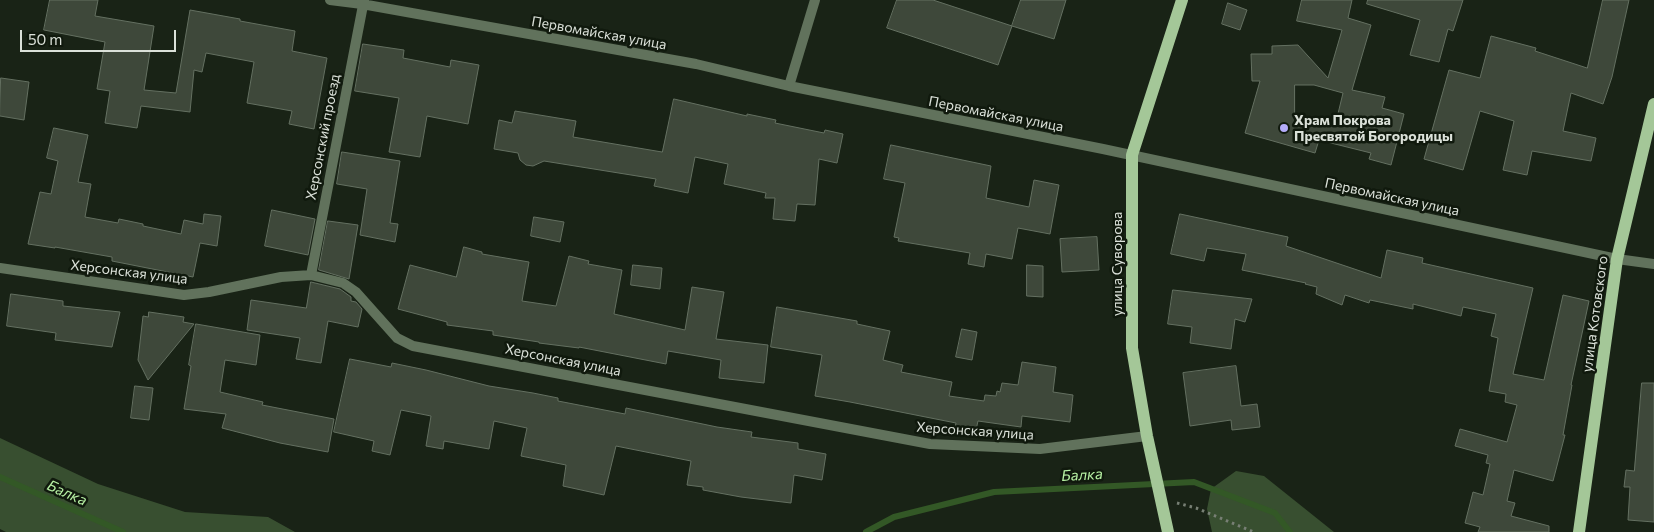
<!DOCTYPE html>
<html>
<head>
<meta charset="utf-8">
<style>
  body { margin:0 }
  #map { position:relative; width:1654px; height:532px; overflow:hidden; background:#192316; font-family:Commissioner,sans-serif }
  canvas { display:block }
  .scale { position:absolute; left:20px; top:30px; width:156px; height:22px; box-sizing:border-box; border:2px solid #dbe1d9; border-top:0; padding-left:6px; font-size:15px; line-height:18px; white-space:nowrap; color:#dbe1d9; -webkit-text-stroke:4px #10190d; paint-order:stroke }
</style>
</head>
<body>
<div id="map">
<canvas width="1654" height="532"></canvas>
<div class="scale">50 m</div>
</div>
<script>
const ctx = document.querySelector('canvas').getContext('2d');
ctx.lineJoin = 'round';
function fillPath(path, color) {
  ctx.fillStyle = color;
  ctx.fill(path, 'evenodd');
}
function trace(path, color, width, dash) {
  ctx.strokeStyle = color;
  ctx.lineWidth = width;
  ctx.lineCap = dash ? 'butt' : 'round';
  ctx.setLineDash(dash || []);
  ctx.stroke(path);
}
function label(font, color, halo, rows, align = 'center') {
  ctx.font = font + ' Commissioner,sans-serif';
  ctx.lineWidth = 5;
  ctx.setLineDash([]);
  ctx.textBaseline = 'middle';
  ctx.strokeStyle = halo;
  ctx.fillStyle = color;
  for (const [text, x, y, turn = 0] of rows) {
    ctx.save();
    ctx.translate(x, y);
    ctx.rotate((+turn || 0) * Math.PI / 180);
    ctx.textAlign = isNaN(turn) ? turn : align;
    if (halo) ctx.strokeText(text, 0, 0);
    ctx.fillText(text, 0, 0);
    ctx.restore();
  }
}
const green = new Path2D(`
  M0,438L98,484L185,512L268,517L295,532H6L0,529Z
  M1236,471L1264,476L1334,532H1212L1207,509L1211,489Z`);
const stream = new Path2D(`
  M0,477L123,532
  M866,532L894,517L994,492L1194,482L1275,513L1290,532`);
const building = new Path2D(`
  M50,0H98L95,16L154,26L144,90L176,93L190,10L240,19V21L295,31L292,51L327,58L314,129L289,124L292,111L247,103L254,62L206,53L202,72L194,70L190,112L141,106L137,128L105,123L110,91L97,89L105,42L44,30Z
  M897,0H933L1012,26L998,65L887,28Z
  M1021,0H1066L1054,39L1012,26Z
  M1302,0H1352L1348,18L1371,25L1352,90L1385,97L1382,108L1404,114L1391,165L1369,159L1371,153L1319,140L1315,153L1245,133L1260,81H1252L1251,54H1272V46L1298,45L1328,78L1342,30L1297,21ZM1295,85H1314L1343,93L1335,126L1295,115Z
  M1368,0H1463L1453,31L1448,29L1439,62L1410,55L1420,20L1367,4Z
  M1603,0H1629L1612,77L1603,104L1571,93L1563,131L1596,138L1591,161L1532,151L1527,175L1503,170L1514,121L1480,111L1463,170L1424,159L1449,70L1480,78L1491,36L1536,48L1535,51L1587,68Z
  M1228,3L1247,10L1240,30L1222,24Z
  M363,44L404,50L403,58L450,67L451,60L479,65L468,124L427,116L420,157L389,152L399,98L355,91Z
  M1,78L29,82L24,120L0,116Z
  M674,99L747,116V114L776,120L775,123L824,133L825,130L843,134L837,163L819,159L815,205L797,204L795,221L773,219L775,198H765L766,193L724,184L728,164L695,157L688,193L654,186L656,179L544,161L533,166L526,165L520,160L518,153L494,149L499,120L512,123L515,111L576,121L573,137L662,152Z
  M54,128L88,135L78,182L91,184L85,217L118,223L119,219L143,224V226L181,234L184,220L203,224L204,214L221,216L217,246L200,243L193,277L112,261V257L55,247V248L28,244L40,192L51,194L58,161L47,158Z
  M891,145L991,166L986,198L1029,207L1034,180L1059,185L1050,234L1018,228L1012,259L986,254L984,267L968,264L970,253L898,241L899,238L894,237L905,183L884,179Z
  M342,152L400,161L390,223L398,224L395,242L360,235L367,189L337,184Z
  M272,210L315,219L308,255L265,246Z
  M1180,214L1288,237L1286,246L1381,278L1387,250L1423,258L1422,263L1533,288L1513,374L1544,380L1563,295L1589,301L1571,385H1572L1563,435H1565L1553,481L1514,470L1507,501L1515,503L1511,516L1549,526V532H1478L1480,527L1465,523L1473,492L1483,495L1490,464L1486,463L1488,455L1455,446L1460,429L1507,442L1517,405L1505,402L1506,394L1489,391L1498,338L1491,336L1496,314L1463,307L1461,316L1413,304V309L1370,300L1369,303L1345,295L1342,305L1316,294L1317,287L1305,284L1306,283L1242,270L1246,254L1207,248L1204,261L1171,254Z
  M534,217L564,222L560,242L531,236Z
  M328,221L358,225L349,279L319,270Z
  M1097,237L1099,270L1062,272L1060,239Z
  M464,247L482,252V254L529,262L522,301L556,306L569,256L589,261L588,264L622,270L614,314L685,330L692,287L724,292L716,339L768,345L764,383L719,378L721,360L668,351L666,364L579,347V348L539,343V342L493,335V331L447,325V322L398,309L410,265L456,277Z
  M633,265L662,268L660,289L631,285Z
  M1027,265L1043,266V297L1027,296Z
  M311,282L340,289L351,297V301L356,302L362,309L358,327L328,321L321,363L296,359L300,338L247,330L251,300L306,308Z
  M1173,290L1252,299L1245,322L1235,319L1231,349L1190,343L1192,327L1168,324Z
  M11,294L63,301V306L120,312L112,347L55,340L56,333L7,326Z
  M777,307L857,321V324L890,331L883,360L903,365L901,372L952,382L949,396L984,401L985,395L996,396L997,391L1000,392L1002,383L1018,385L1022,362L1056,367L1053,392L1073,395L1070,422L1022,416L1021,427L978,421L976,430L955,427L956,423L850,402L815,396L822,355L771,347Z
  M149,312L184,317L183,322L194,324L148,380L138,360L143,316L148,317Z
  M196,324L260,335L256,365L225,360L220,392L263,402L262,405L334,419L328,452L280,443L222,428L226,414L184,409L191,366L189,365Z
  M962,329L977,332L972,360L956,357Z
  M350,359L391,367L392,363L426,370L489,386L533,393L558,398V401L625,414L626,408L717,427L752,432L751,437L798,443V449L826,454L822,480L794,475L791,503L741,497L703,490V487L687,485L691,461L616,446L604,495L563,486L566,465L521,456L527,428L494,421L489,449L444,441L443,449L426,446L431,416L401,410L390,455L372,451L374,441L334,432Z
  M1236,366L1241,406L1257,404L1260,427L1232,430L1231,420L1190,426L1183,373Z
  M1642,383H1654V522L1628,520L1630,487H1624L1626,470L1634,471Z
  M135,386L153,388L149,420L131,418Z`);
const path = new Path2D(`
  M1177,503L1196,508L1254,532`);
const minor = new Path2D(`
  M330,0L362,4L696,64L789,86L1103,149L1617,259L1654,264
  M789,86L815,0
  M0,268L184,295L209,292L281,277L311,275L343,283L356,292L397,338L413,346L930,444L1040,449L1147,436
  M311,275L364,0`);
const primary = new Path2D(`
  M1168,532L1147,436L1132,348V155L1182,0
  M1579,532L1617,259L1654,104`);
const markers = [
  [1284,128,5,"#b4acf9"]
];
const streetNames = [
  ["Первомайская улица",599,33,10],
  ["Первомайская улица",996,114,11],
  ["Херсонский проезд",323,137,-79],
  ["Первомайская улица",1392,197,12],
  ["улица Суворова",1117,264,-90],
  ["Херсонская улица",129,272,7],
  ["улица Котовского",1595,314,-82],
  ["Херсонская улица",563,360,11],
  ["Херсонская улица",975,431,4]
];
const poiNames = [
  ["Храм Покрова",1294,120],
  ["Пресвятой Богородицы",1294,136]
];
const waterNames = [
  ["Балка",1082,475,-3],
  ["Балка",67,493,24]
];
fillPath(green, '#384f30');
trace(stream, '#335826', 6);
fillPath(building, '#3e483a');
trace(building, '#647061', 1);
trace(path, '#777f74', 3, [2.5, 4]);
trace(minor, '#61725c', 10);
trace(primary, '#a4c798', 12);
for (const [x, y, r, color] of markers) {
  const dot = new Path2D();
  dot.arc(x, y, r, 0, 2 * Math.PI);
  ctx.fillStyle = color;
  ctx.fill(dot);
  trace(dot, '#10190d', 2);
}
label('14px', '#dbe1d9', '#10190d', streetNames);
label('bold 14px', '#dbe1d9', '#10190d', poiNames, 'left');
label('italic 15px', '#b7f1a4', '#10190d', waterNames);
</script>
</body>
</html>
